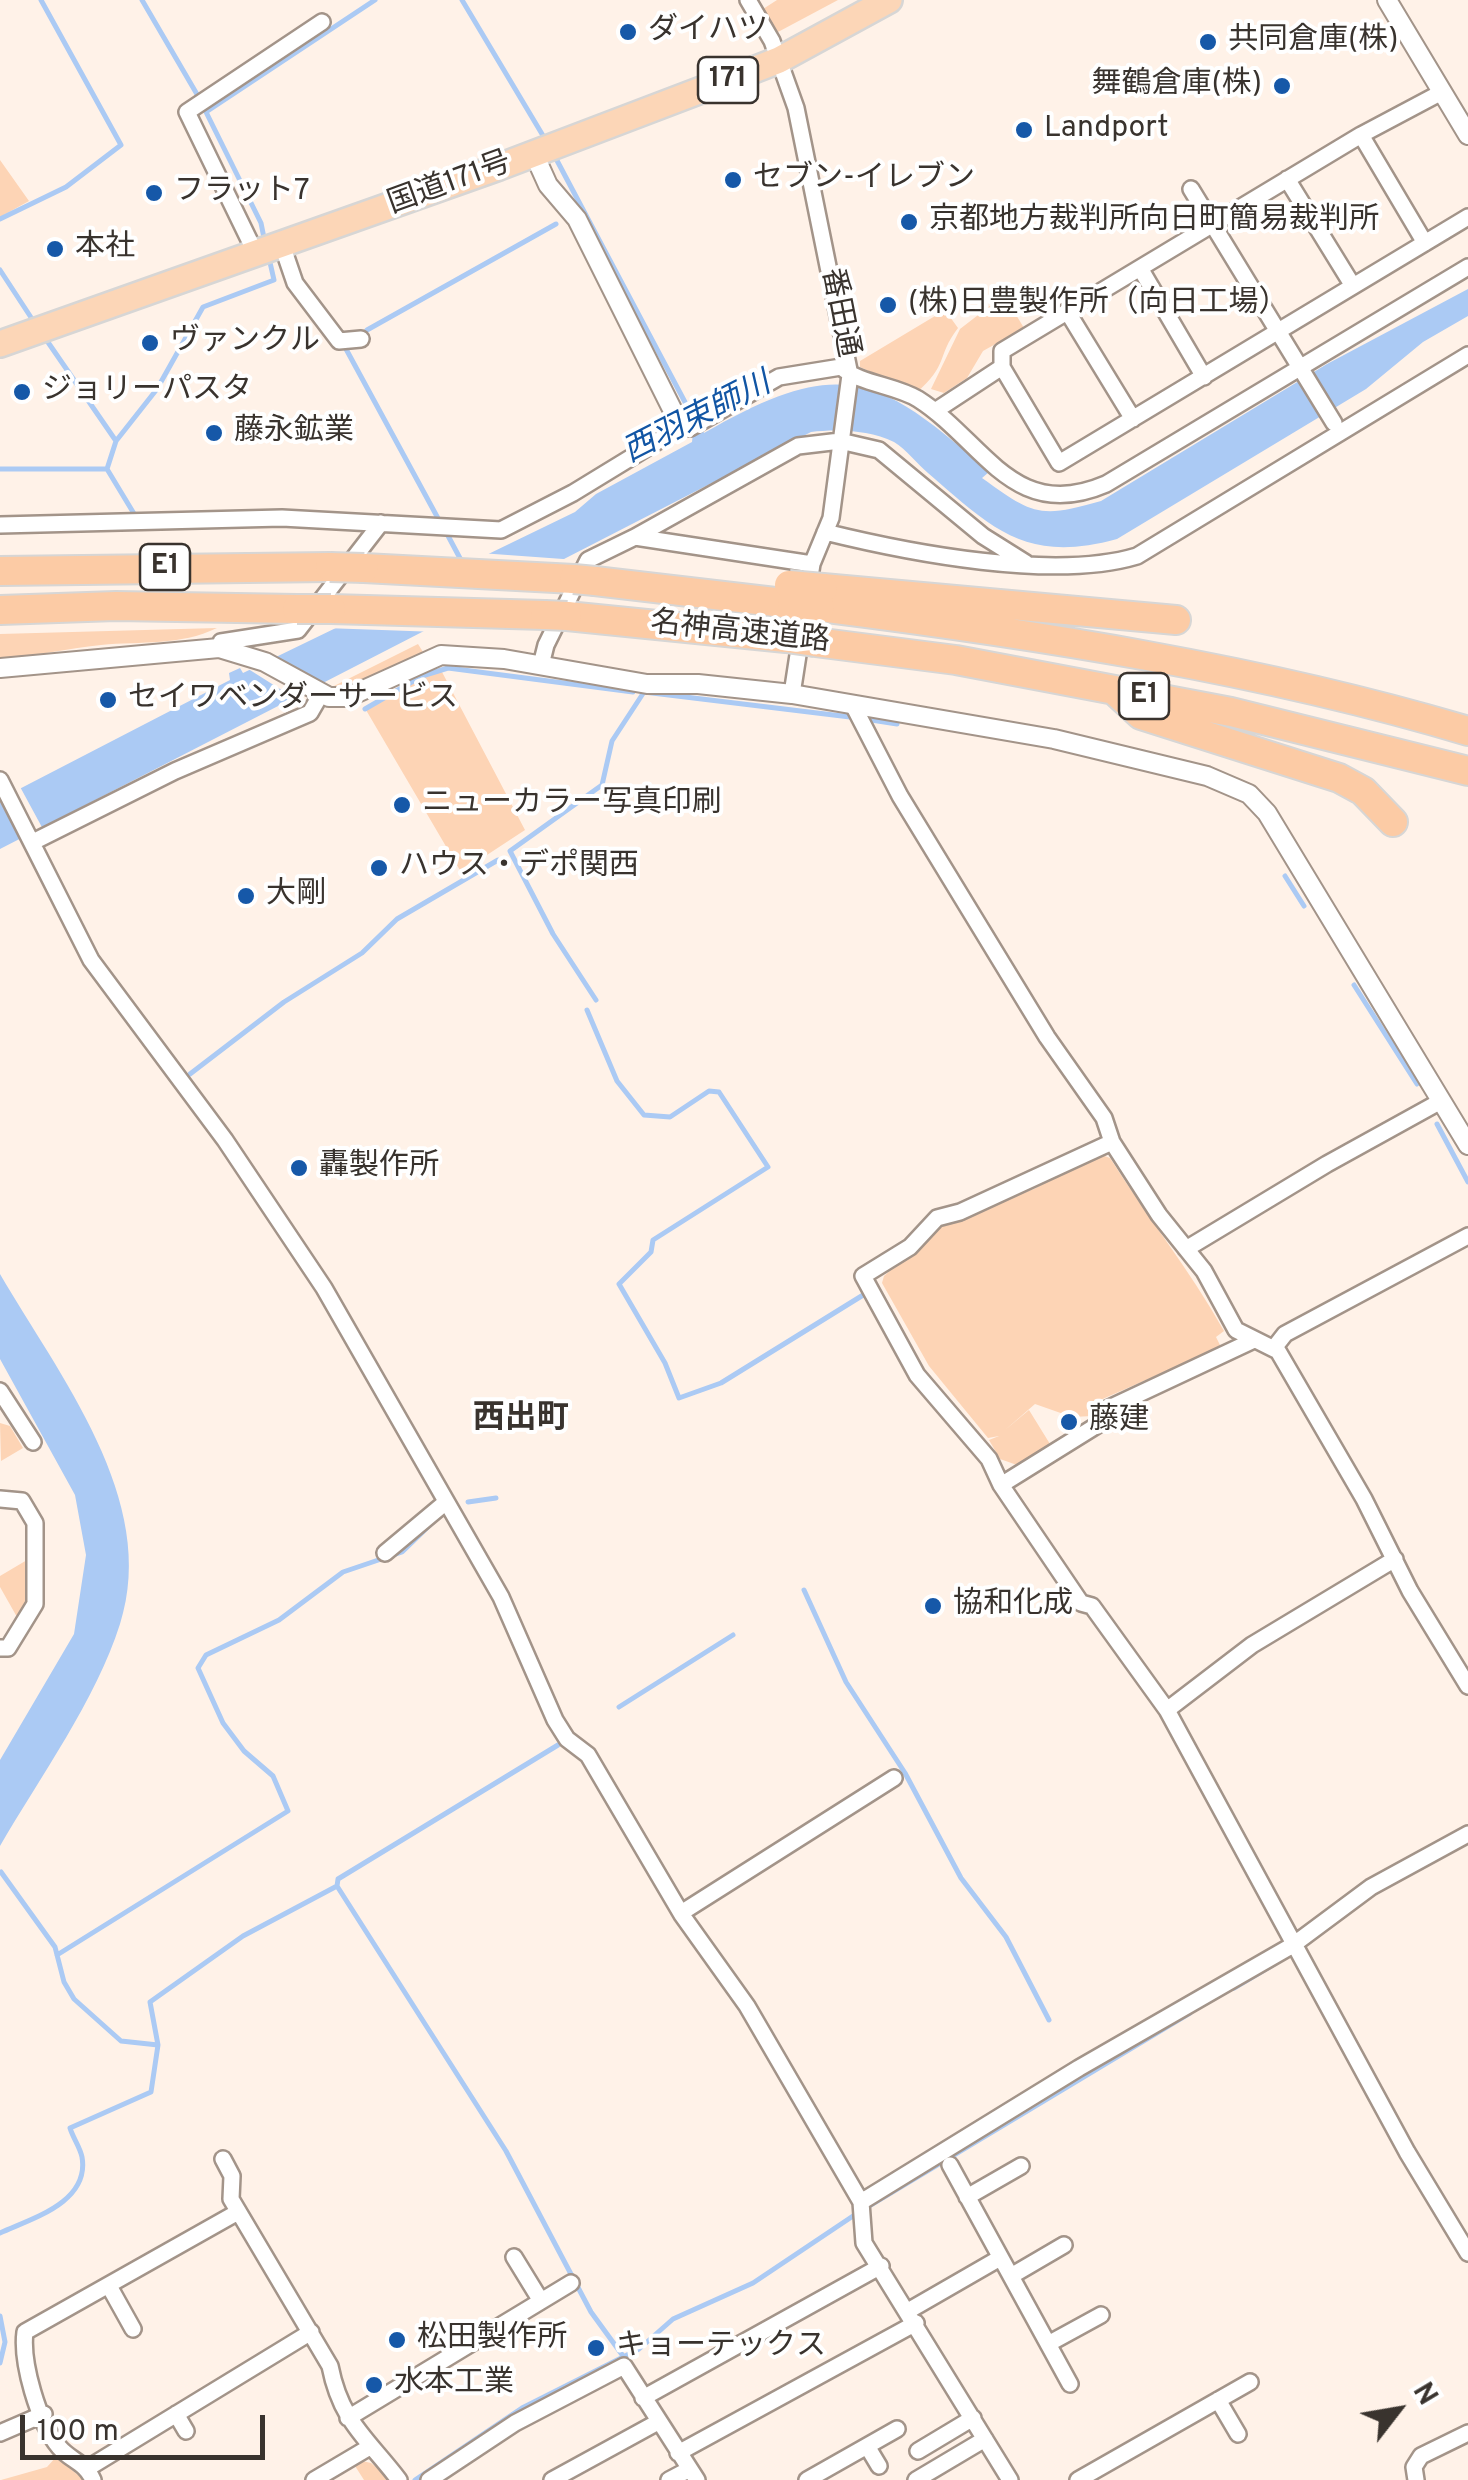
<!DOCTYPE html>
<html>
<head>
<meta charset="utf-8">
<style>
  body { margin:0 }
  #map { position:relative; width:1468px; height:2480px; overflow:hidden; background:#fff2e8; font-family:Overpass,sans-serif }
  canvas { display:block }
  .north { position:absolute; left:1348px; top:2360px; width:100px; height:100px; -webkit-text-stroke:8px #fff; paint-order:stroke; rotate:59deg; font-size:28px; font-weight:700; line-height:40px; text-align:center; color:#39332e }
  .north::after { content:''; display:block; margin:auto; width:35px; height:45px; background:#39332e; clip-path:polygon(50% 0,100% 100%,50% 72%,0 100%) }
  .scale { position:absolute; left:20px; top:2415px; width:245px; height:45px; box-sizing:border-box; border:5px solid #39332e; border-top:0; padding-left:12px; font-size:30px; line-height:35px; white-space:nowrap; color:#39332e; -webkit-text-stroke:8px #fff; paint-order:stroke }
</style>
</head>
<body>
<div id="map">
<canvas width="1468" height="2480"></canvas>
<div class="north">N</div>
<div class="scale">100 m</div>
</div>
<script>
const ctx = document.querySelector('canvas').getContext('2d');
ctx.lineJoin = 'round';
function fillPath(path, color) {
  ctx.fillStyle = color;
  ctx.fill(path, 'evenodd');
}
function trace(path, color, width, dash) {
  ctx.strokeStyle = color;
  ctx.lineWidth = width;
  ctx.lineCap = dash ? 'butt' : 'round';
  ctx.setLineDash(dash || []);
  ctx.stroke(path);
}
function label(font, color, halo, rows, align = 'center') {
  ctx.font = font + ' Overpass,"Noto Sans JP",sans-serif';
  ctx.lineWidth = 8;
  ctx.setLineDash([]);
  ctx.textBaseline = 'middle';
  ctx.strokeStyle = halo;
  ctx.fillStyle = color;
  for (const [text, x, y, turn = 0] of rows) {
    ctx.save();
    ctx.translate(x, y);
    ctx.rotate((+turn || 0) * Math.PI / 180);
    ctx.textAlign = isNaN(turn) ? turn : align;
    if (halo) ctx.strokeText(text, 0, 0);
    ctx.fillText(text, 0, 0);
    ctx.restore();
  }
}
const green = new Path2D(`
  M777,0H838L778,32L763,9Z
  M0,160L29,201L0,217Z
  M1004,295L1024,328L983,351L967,378L944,393L931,389L960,329Z
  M945,310L958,328C936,357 949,365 916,393L860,367V361Z
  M217,628C180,646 142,641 101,645C67,648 35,657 0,658V634Z
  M418,644L423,652L375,679L332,687Z
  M442,672L525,830L461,872L366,710L421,677Z
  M1099,1154L1110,1158C1147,1217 1190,1270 1224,1331L1216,1337L1221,1347L1098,1401L1093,1416L1072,1417L1035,1404L1005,1430L1029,1410L1050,1444L1017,1465L1000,1459L989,1440L999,1436L988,1438L929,1366L882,1283L884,1276L942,1223L1034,1189Z
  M0,1423L10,1426L23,1448L1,1461Z
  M27,1560V1604L17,1617L0,1587V1576Z
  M56,2457L84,2480H1L47,2467Z
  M362,2461L371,2463L391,2480H364L355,2466Z`);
const water = new Path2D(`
  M1468,289V316L1423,342L1366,389L1117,539C1026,564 993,529 928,473C917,464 906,449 894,442C869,430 837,429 811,432L0,849V799L230,680L229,673L240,668L243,673L575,512L596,494L692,442L693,433L703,427L704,433C839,355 878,373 989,472L982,478C1032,514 1039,519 1101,501L1327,364Z
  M0,1274C58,1374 160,1501 120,1624C96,1700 40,1777 0,1846V1760L74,1634L86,1555L75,1495L0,1359Z`);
const pier = new Path2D(`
  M480,553L577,560L438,632L325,628Z
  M271,654L328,686L299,701L242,665Z
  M18,783L44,831L22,842L0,802V793Z`);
const stream = new Path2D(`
  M142,0L198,96
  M462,0L545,139
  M553,153L695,421
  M0,219L66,187L121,145L41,0
  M265,243L261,223L206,112L375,0
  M0,270L34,322
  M367,330L556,224
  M43,335L116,441
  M346,349L440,522
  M0,469H107
  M136,517L107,469L116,441L157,389L203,307L274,280L269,258
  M446,532L462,562
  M365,709L422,676L448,668L633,692
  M865,719L897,724
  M1285,876L1304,906
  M1354,985L1417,1084
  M596,1000L553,934L510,851L602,785L612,741L644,692L850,717
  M587,1010L617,1081L644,1115L670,1117L709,1091L719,1092L768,1167L653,1240L651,1252L619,1284L665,1363L679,1398L721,1383L868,1292
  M190,1074L284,1002L362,953L397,919L498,860
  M1437,1124L1468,1182
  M468,1502L496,1498
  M804,1590L846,1682L905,1773L961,1878L1006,1937L1049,2020
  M619,1707L733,1635
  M1,1872L55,1947L64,1982L74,1999L121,2041L158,2045L150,2002L157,1997L243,1936L337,1886L338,1879L558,1745
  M337,1886L506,2151L591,2312L623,2356
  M57,1955L288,1811L273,1776L244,1751L223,1723L198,1668L206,1655L279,1620L343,1572L402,1552L433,1522
  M1234,1988L1276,1963
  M0,2233C30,2219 90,2203 82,2157C80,2147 73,2138 70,2128L151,2092L158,2045
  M0,2316L5,2342L0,2363
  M415,2480L522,2408L639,2349L673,2319L753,2283L859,2212L1190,2013`);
const minor = new Path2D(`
  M748,0L772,41L796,108L850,375L831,518L812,564L792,694
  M1442,92L1361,135L1002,351V367L1059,463L1468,217
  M1361,135L1425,243
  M1287,179L1353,286
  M1191,189L1334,423
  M282,245L295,283L339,341L361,339
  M256,254L187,112L322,22
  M1140,268L1204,377
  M1067,311L1133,419
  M935,411L1002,367
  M0,525L282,518L501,530L573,493L681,427L690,428L779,377L841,367C860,384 895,385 918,399C984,441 1013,524 1106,484L1468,267
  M825,532C910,553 1054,581 1137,556L1468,355
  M635,537L798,446L840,441L879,450L983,536L1026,563
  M219,648L221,642L298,630L381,523
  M541,665L546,645L588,560L635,537L812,564
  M853,705L900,796L1047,1037L1104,1118L1112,1142L1159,1215L1204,1271L1236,1330L1278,1351L1364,1499L1410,1591L1468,1686
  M0,780L91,960L225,1140L324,1288L501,1597L555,1720L567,1739L588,1755L682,1915L747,2006L861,2202L864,2243L1010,2480
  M33,842L175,771L310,713L321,694
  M1112,1142L960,1212L937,1218L910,1247L863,1276L917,1375L989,1459L1001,1485L1081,1603L1092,1606L1167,1710
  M1186,1249L1327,1164L1441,1101
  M1274,1348L1285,1334L1468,1236
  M0,1391L33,1442
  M1001,1485L1099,1424L1107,1409L1254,1340
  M0,1499L22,1501L35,1523V1604L8,1648H0
  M385,1553L446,1502
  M1395,1559L1252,1645L1167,1710L1407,2152L1468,2253
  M681,1913L894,1778
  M223,2159L232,2176L231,2199L330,2366C341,2422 367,2438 399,2480
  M950,2165L1070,2384
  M967,2197L1021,2166
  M861,2202L1079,2068L1293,1945L1371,1887L1468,1834
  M514,2257L541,2301
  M1011,2276L1064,2245
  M109,2286L133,2329
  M908,2311L1000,2258
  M1048,2344L1101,2315
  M643,2398L881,2266
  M1218,2400L1238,2434
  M176,2414L186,2431
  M348,2418L571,2283
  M0,2433L44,2414
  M867,2446L879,2466
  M918,2451L973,2418
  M678,2453L916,2323
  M88,2468L311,2332
  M93,2480C85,2462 71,2461 59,2447C38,2422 21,2362 25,2332L238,2212
  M314,2480L368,2448
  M429,2480L515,2423L624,2366L697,2480
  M552,2480L658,2422
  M669,2480L688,2470
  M807,2480L897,2429
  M916,2480L985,2439
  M1078,2480L1250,2382
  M1416,2480L1414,2467L1421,2456L1468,2433`);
const tertiary = new Path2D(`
  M1387,0L1468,135
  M534,154L548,185L577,219L681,427
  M0,668L219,648L265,662L329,697H348L441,655L504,659L647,684H698L792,694L1054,739L1207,776L1249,794L1267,813L1468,1145`);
const trunk = new Path2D(`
  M0,344L499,167L738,76L779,60L889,0`);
const motorway = new Path2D(`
  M364,568L574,579
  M0,571L330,567
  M595,581L792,604
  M823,588L1176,620
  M820,607C1035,634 1261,669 1468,731
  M331,609L545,615
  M0,610L116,606L297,609
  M567,616L786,638
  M815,642L956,660L1231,712L1468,771
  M1115,691L1141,715L1339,778L1363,791L1393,822`);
const motorwayBridge = new Path2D(`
  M330,567L364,568
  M574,579L595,581
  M789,585L823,588
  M792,604L820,607
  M297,609H331
  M545,615L567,616
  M786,638L815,642`);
const markers = [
  [628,32,10,"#1658a8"],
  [1208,42,10,"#1658a8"],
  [1282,86,10,"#1658a8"],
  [1024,130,10,"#1658a8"],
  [733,180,10,"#1658a8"],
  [154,193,10,"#1658a8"],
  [909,222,10,"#1658a8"],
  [55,249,10,"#1658a8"],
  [888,305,10,"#1658a8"],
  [150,343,10,"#1658a8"],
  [22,392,10,"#1658a8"],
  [214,433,10,"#1658a8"],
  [108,700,10,"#1658a8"],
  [402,805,10,"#1658a8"],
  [379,868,10,"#1658a8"],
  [246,896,10,"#1658a8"],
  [299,1168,10,"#1658a8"],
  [1069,1422,10,"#1658a8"],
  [933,1606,10,"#1658a8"],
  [397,2340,10,"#1658a8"],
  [596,2348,10,"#1658a8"],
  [374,2385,10,"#1658a8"]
];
const shields = [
  [728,80,60],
  [165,567,50],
  [1144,696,50]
];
const shieldNames = [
  ["171",728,80],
  ["E1",165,567],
  ["E1",1144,696]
];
const poiNames = [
  ["ダイハツ",648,32],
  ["共同倉庫(株)",1228,42],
  ["舞鶴倉庫(株)",1262,86,"right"],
  ["Landport",1044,130],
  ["セブン-イレブン",753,180],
  ["フラット7",174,193],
  ["京都地方裁判所向日町簡易裁判所",929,222],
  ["本社",75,249],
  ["(株)日豊製作所（向日工場）",908,305],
  ["ヴァンクル",170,343],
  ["ジョリーパスタ",42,392],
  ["藤永鉱業",234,433],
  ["セイワベンダーサービス",128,700],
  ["ニューカラー写真印刷",422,805],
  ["ハウス・デポ関西",399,868],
  ["大剛",266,896],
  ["轟製作所",319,1168],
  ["藤建",1089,1422],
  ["協和化成",953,1606],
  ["松田製作所",417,2340],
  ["キョーテックス",616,2348],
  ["水本工業",394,2385]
];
const streetNames = [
  ["国道171号",450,185,-20],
  ["番田通",838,313,79],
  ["名神高速道路",740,634,6]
];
const waterNames = [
  ["西羽束師川",698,420,-27]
];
const neighbourhoodNames = [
  ["西出町",521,1421]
];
fillPath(green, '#fdd4b5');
fillPath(water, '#abcaf4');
fillPath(pier, '#fff2e8');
trace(stream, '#abcaf4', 5);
trace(minor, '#a39489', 20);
trace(tertiary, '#a39489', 22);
trace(trunk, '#d7d6d5', 30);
trace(motorway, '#d7d6d5', 32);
trace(minor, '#fff', 15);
trace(tertiary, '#fff', 18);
trace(trunk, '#fcd6b7', 25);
trace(motorway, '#fccba5', 28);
trace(motorwayBridge, '#d7d6d5', 32, []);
trace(motorwayBridge, '#fccba5', 28);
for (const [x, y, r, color] of markers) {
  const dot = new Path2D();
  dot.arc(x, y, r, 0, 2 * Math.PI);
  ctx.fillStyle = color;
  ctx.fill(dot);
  trace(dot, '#fff', 4);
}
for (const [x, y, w] of shields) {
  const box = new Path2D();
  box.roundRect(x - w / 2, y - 23, w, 46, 8);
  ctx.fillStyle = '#fff';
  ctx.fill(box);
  trace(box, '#39332e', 2.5);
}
label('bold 28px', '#39332e', null, shieldNames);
label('30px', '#39332e', '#fff', poiNames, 'left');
label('30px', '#39332e', '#fff', streetNames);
label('italic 32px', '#1155a4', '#fff', waterNames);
label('bold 32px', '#39332e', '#fff', neighbourhoodNames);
</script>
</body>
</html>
